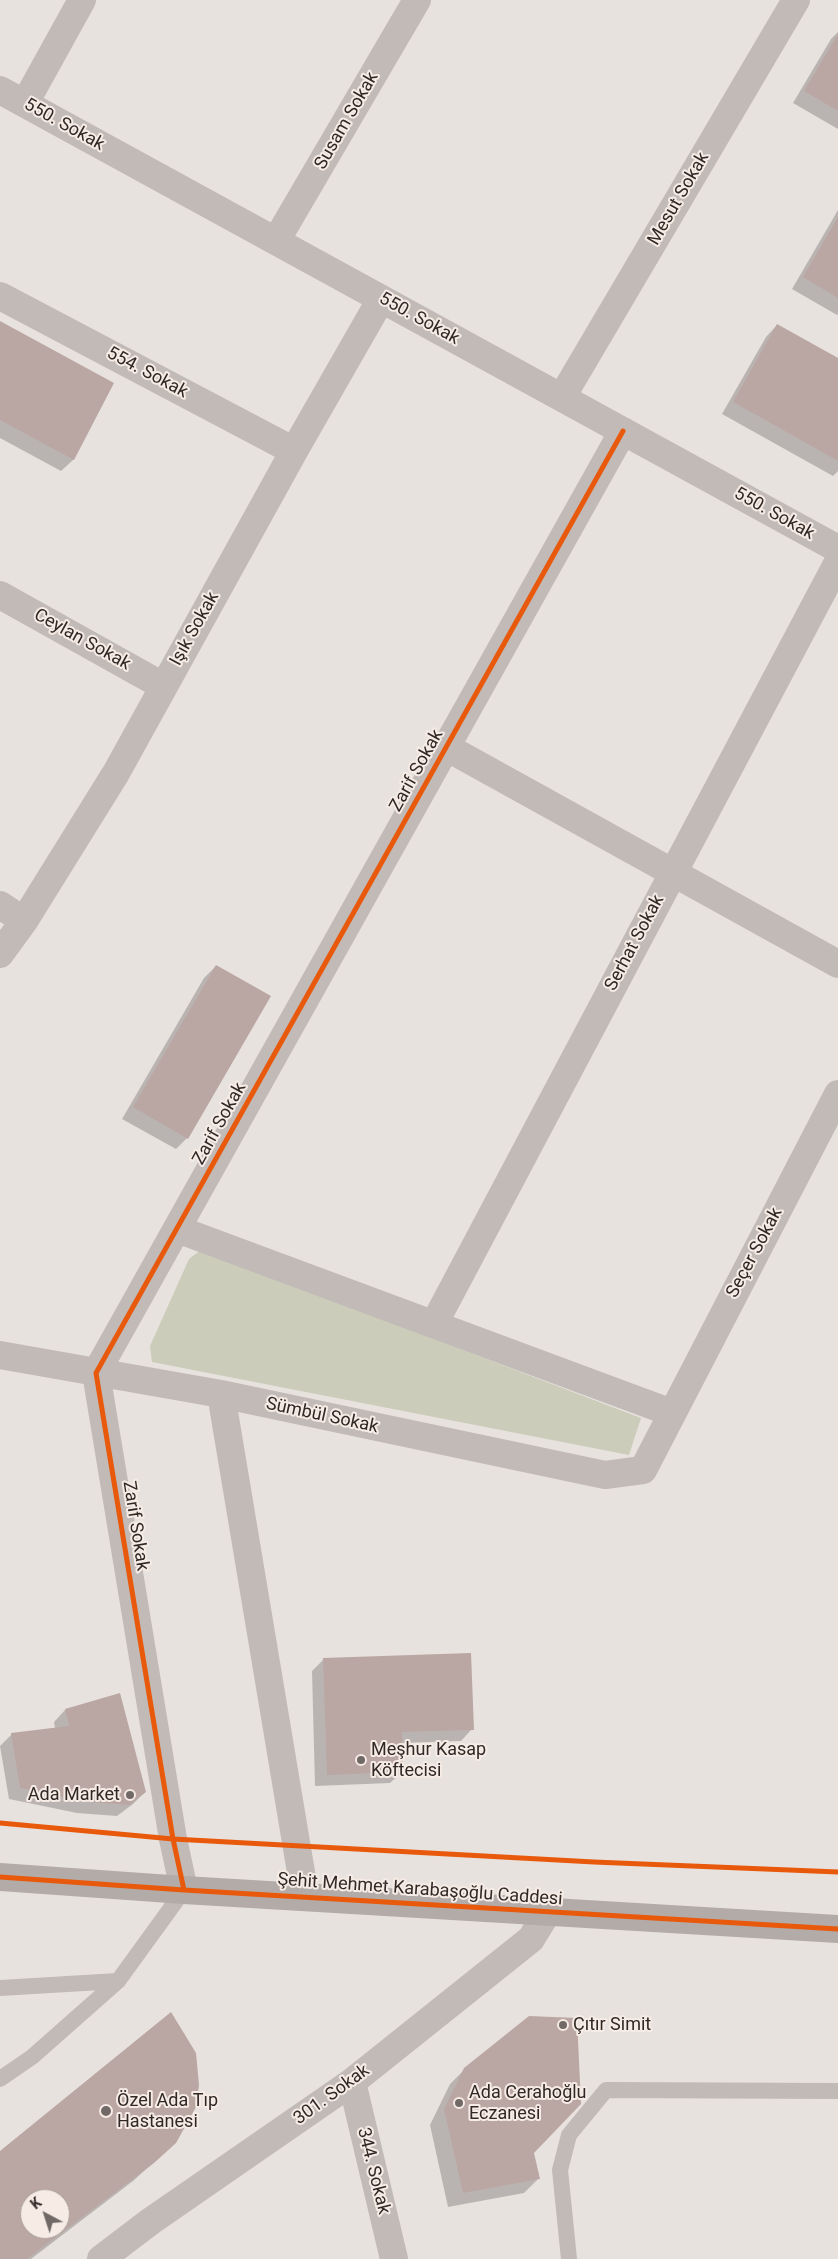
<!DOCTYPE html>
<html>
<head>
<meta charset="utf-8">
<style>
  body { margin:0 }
  #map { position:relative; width:838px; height:2259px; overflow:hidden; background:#e8e2de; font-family:Roboto,sans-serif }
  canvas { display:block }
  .north { position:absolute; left:20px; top:2189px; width:50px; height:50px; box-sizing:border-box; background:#f6ece5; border:1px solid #a79e99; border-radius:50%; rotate:320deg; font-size:14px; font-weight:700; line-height:20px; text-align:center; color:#312826 }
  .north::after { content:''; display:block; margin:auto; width:18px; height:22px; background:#716966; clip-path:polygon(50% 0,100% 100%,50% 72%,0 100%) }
</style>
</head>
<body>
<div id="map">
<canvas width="838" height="2259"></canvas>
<div class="north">K</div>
</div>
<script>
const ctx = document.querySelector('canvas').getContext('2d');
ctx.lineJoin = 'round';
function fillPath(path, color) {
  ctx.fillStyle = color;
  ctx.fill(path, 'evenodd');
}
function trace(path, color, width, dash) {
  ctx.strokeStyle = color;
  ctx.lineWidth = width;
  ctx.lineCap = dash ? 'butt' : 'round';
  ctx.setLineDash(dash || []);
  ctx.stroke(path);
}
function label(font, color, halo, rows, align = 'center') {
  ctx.font = font + ' Roboto,sans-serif';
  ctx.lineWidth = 4;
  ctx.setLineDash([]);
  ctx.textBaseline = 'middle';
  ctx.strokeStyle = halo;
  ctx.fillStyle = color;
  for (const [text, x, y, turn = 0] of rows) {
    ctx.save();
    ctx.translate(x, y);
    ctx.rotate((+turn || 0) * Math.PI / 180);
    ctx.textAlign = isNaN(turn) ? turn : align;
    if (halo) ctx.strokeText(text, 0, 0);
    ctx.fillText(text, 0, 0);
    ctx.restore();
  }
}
const green = new Path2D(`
  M201,1250L641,1418L629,1455L152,1362L150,1346L189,1259Z`);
const shadow = new Path2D(`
  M838,32V129L793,103L831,39Z
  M838,210V314L837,315L792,289Z
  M0,322L112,383L73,460L61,471L0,438Z
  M777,325L838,359V471L833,476L722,414L766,337Z
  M216,966L187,1138L176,1149L122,1119L204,978Z
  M323,1660L472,1729L461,1741L401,1743L402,1772L390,1783L315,1786L312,1671Z
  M119,1694L145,1792L133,1804L117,1816L77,1813L9,1799L0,1746L12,1734L55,1728L54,1722L65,1710Z
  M465,2069L532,2153L538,2179L524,2193L448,2207L430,2125L450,2084Z
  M175,2143L133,2181L31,2259H0V2152ZM30,2199H60V2229H30Z`);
const building = new Path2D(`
  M838,34V111L804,91Z
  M838,217V298L803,277Z
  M0,321L114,383L74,460L0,420Z
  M777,324L838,358V461L733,402Z
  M216,965L271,996L188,1139L133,1107Z
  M471,1653L474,1730L402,1732L403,1772L327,1775L323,1658Z
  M120,1693L146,1792L129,1805L89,1802L20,1788L11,1733L69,1726L65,1709Z
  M171,2012L196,2053L199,2085L196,2107L176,2143L154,2163L27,2259H0V2151ZM30,2199H60V2229H30Z
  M529,2016L577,2018L581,2104L534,2153L540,2179L463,2193L444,2109L464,2068Z`);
const lane = new Path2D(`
  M0,1988L118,1981
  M0,2079L32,2057L118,1981L184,1890
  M569,2259L560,2170L569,2135L606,2090L838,2091`);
const street = new Path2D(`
  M0,90L838,549
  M25,103L82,0
  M276,241L417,0
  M0,296L294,451
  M562,397L796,0
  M0,595L163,686
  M446,747L838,964
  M0,905L24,921
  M0,954L24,921L116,773L294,451L381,299
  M177,1229L672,1413
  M434,1324L838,562
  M0,1355L221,1394L605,1475L643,1470L838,1094
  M221,1394L305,1896
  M184,1890L173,1839L96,1373L623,431
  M352,2082L394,2259
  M101,2259L151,2221L352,2082L531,1939L547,1913`);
const secondary = new Path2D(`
  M0,1877L184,1890L838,1929`);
const cycleway = new Path2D(`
  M0,1823L173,1839L594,1862L838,1872
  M0,1877L184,1890L838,1929
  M184,1890L173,1839L96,1373L623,431`);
const markers = [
  [361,1760,5,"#716966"],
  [130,1795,5,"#716966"],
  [563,2025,5,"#716966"],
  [459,2103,5,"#716966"],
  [106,2111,6,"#716966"]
];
const streetNames = [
  ["Susam Sokak",347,121,-60],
  ["550. Sokak",64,125,29],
  ["Mesut Sokak",679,199,-60],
  ["550. Sokak",419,319,29],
  ["554. Sokak",147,373,28],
  ["550. Sokak",774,514,29],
  ["Işık Sokak",195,629,-61],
  ["Ceylan Sokak",82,640,29],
  ["Zarif Sokak",417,771,-61],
  ["Serhat Sokak",635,943,-62],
  ["Zarif Sokak",220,1124,-61],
  ["Seçer Sokak",755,1253,-62],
  ["Sümbül Sokak",322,1416,12],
  ["Zarif Sokak",135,1526,81],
  ["Şehit Mehmet Karabaşoğlu Caddesi",420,1890,4],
  ["301. Sokak",332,2095,-36],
  ["344. Sokak",373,2171,76]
];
const poiNames = [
  ["Meşhur Kasap",371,1750],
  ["Köftecisi",371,1771],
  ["Ada Market",120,1795,"right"],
  ["Çıtır Simit",573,2025],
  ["Ada Cerahoğlu",469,2093],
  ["Eczanesi",469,2114],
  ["Özel Ada Tıp",117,2101],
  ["Hastanesi",117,2122]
];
fillPath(green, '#cbccba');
fillPath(shadow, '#0003');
fillPath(building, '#baa6a2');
trace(lane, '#c1bab7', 16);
trace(street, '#c1bab7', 28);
trace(secondary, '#b2aba8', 28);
trace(cycleway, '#e8590c', 5);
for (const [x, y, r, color] of markers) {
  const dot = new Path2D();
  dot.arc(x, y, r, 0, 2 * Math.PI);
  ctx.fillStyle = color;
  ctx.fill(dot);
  trace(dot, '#f6ece5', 2);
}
label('18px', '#312826', '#f6ece5', streetNames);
label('18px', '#312826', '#f6ece5', poiNames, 'left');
</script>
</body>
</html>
